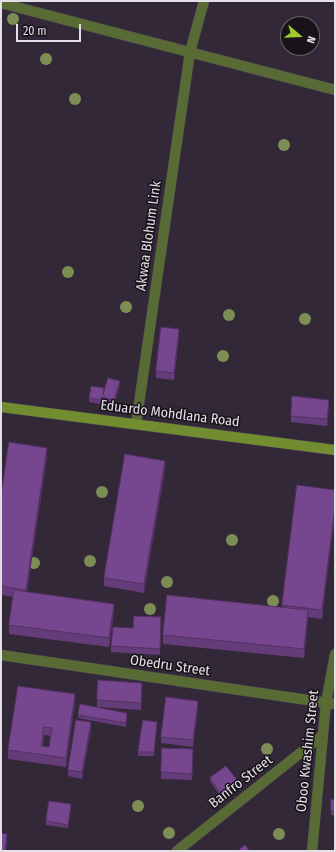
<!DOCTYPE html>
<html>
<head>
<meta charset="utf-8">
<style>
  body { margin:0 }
  #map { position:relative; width:336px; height:852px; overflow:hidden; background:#322837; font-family:"Fira Sans Condensed",sans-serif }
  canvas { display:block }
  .frame { position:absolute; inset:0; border:2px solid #e4dee7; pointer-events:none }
  .north { position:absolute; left:280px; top:16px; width:40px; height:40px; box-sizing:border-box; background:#171319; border:1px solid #69646b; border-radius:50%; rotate:109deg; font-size:11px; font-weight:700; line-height:16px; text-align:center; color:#e4dee7 }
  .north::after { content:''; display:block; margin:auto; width:14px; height:18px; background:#9fca2d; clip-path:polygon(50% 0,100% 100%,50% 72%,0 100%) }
  .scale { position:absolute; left:16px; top:24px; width:65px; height:18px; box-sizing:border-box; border:2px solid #e4dee7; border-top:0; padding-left:5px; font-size:12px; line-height:14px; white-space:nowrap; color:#e4dee7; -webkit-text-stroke:3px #171319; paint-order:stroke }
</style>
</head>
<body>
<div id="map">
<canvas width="336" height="852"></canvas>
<div class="frame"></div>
<div class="north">N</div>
<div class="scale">20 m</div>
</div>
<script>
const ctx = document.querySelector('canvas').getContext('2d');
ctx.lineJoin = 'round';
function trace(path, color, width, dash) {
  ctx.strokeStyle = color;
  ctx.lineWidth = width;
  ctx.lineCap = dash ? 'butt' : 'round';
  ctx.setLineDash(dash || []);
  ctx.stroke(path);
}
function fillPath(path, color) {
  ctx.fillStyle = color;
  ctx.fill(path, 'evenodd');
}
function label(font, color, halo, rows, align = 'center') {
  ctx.font = font + ' "Fira Sans Condensed",sans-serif';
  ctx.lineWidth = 3;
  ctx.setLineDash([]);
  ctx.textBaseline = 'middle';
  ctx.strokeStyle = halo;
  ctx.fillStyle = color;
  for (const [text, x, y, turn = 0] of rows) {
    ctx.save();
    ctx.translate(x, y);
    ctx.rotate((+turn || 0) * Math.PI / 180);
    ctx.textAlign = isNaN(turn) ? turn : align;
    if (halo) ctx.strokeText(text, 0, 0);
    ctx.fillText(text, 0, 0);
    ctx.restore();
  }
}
const lane = new Path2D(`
  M190,52L204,1`);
const street = new Path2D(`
  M1,3L335,90
  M136,424L190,52
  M1,655L335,704
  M177,851L323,735
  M312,851L326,703L335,654`);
const secondary = new Path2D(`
  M1,407L335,450`);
const trees = [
  [13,19],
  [46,59],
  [75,99],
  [284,145],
  [68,272],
  [126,307],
  [229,315],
  [305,319],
  [223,356],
  [102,492],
  [232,540],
  [90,561],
  [34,563],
  [167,582],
  [273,601],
  [150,609],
  [267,749],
  [138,806],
  [169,833],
  [279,834]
];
const wall = new Path2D(`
  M179,336L174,380L156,378V371Z
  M120,385L114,404L102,400L101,404L89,402V398L104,392Z
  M329,406L327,426L291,422V416Z
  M47,457L27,592L114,613L109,647L9,634V625L13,597L1,595V496Z
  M165,470L144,593L104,586V578Z
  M335,490L322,619L308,617L304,658L163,644V635L282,607V605Z
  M161,624L160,655L111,652V646L133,628Z
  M142,689L141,710L97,707V700Z
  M75,702L66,767L8,759V750ZM44,735L50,736L49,747L43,746Z
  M198,708L193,747L161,743V737Z
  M78,715L127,716L126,727L78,718Z
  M157,726L154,756H138V752Z
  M91,729L82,779L68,776V770Z
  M193,756L192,780L161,779V772Z
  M210,778L238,785L221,797L210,781Z
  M331,799L335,800V816L331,815Z
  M71,808L68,828L46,825V821Z`);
const shadedWall = new Path2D(`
  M179,329V336L174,380V373Z
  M120,381V385L114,404V400Z
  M329,400V406L327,426V419Z
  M47,448V457L26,598V590Z
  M165,461V470L144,593V584Z
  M335,507V516L322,619V610Z
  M114,604V613L109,647V638Z
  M308,610V618L304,658V649Z
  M75,694V702L66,767V758Z
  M198,701V708L193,747V740Z
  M91,722V729L82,779V772Z
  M44,727V735L42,754V746Z
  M238,781V785L221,797V794Z
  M71,804V808L68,828V825Z
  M7,834V843L6,851H5Z`);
const building = new Path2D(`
  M161,327L179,329L174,373L156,371Z
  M108,378L120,381L114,400L102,397L101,400L89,398L91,386L104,388L103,394Z
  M292,396L329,400L327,419L291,416Z
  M9,442L47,448L26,590L1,586V496Z
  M125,454L165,461L144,584L104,578Z
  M297,485L335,490V507L322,610L282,605Z
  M14,590L114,604L109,638L9,625Z
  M167,595L308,610L304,649L163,635Z
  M134,616L161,617L160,649L111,646L113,627L133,628Z
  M98,680L142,683L141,703L97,700Z
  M18,686L75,694L66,758L8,750ZM44,727L52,728L49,747L42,746Z
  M166,697L198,701L193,740L161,737Z
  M80,704L127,713L126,723L78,715Z
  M76,720L91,722L82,772L68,770Z
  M143,720L157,722L154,752H138Z
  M162,748L193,749L192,774L161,772Z
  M226,766L238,781L221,794L210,778Z
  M331,799L335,800V812L331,811Z
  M49,801L71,804L68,825L46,821Z
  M1,833L7,834L5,851H1Z
  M245,845L250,851H238Z`);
const streetNames = [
  ["Akwaa Blohum Link",149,236,-82],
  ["Eduardo Mohdlana Road",170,414,7],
  ["Obedru Street",170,666,8],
  ["Oboo Kwashim Street",308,751,-84],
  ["Banfro Street",241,782,-38]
];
trace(lane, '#4e4553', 11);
trace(street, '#4e4553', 11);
trace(secondary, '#4e4553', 11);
trace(lane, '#596b34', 10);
trace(street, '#596b34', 10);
trace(secondary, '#718d30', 10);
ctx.fillStyle = '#7d8e54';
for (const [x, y] of trees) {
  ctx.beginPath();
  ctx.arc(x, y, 6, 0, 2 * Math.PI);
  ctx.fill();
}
fillPath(wall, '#653c7a');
fillPath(shadedWall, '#533163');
fillPath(building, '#76468e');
trace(building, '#533163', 1);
label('14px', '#e4dee7', '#171319', streetNames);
</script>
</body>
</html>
